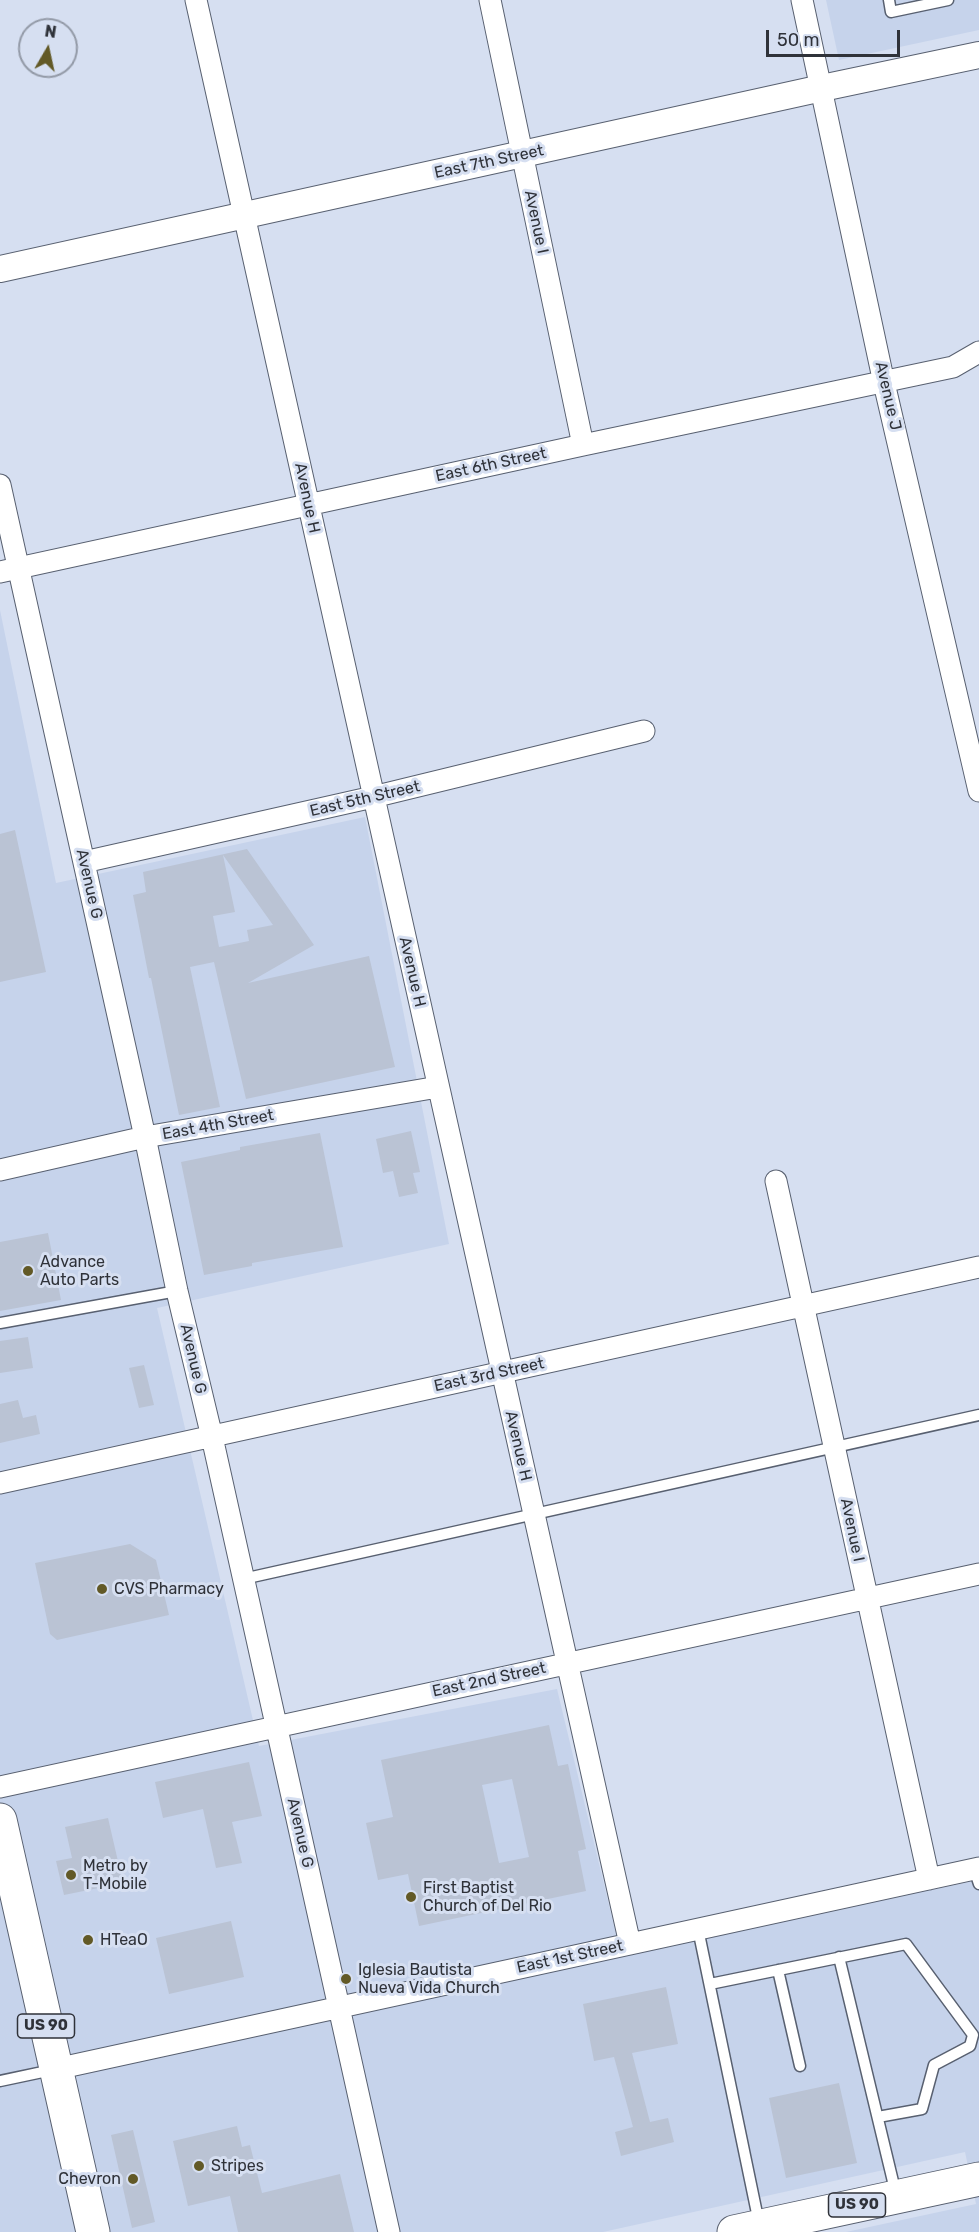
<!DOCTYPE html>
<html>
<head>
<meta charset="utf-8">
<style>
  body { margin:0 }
  #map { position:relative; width:979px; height:2232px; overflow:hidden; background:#d6dff1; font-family:Rubik,sans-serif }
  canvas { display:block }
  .north { position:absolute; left:18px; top:18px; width:60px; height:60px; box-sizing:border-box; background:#d6dff1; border:2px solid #939aa7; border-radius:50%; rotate:9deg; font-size:16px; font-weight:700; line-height:24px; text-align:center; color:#2f3239 }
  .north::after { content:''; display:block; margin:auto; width:21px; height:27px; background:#625926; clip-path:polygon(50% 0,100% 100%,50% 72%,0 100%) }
  .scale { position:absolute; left:766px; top:30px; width:134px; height:27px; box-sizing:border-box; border:3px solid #2f3239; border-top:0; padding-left:8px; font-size:18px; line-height:21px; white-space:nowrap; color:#2f3239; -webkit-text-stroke:4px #d6dff1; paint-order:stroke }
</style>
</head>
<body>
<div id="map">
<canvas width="979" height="2232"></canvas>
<div class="north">N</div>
<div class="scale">50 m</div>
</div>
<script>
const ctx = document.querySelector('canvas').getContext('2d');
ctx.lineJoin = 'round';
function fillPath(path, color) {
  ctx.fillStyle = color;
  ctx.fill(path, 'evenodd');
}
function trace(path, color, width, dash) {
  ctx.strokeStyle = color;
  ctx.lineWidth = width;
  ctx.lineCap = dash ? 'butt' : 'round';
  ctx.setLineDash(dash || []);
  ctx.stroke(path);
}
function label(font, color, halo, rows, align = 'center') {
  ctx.font = font + ' Rubik,sans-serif';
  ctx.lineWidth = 6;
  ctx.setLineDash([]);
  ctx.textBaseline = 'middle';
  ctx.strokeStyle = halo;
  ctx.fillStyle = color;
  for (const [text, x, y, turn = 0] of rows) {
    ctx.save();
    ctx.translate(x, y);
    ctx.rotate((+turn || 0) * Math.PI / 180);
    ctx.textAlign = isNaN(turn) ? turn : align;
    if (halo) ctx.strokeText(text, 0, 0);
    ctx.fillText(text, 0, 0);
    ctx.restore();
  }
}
const built = new Path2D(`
  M826,0H979V30L839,60Z
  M0,610L56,883L365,817L449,1244L157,1308L259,1746L557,1689L621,1955L979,1880V2232H846L976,2204L965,2152L603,2232H0Z`);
const building = new Path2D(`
  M15,830L46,972L0,982V834Z
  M247,849L314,945L248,983L369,956L395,1067L246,1099L214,962L190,967L220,1107L179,1115L151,978H149L133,895L146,892L143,872ZM223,855L273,925L247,930L249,941L219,947L213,916L235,912Z
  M411,1131L420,1172L413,1173L418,1193L399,1197L393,1171L383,1173L376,1139Z
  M320,1133L343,1247L252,1263V1266L204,1275L181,1162L240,1150V1147Z
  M48,1233L61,1300L0,1311V1242Z
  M28,1337L33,1368L0,1373V1341Z
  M144,1365L154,1405L139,1408L129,1368Z
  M18,1400L23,1418L36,1415L40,1434L0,1443V1404Z
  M130,1544L156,1560L169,1615L57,1640L50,1634L35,1563Z
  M549,1725L558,1766L568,1764L586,1849L578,1851L586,1891L419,1926L408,1874L378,1880L366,1823L393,1817L381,1760ZM512,1779L529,1857L499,1863L482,1785Z
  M249,1762L262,1816L232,1822L242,1863L216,1868L203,1809L163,1818L155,1782Z
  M108,1818L123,1883L64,1895L56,1861L72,1858L65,1827Z
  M231,1921L244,1977L169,1994L156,1938Z
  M666,1987L678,2044L632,2053L650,2122L668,2118L674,2142L621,2156L615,2132L633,2127L614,2057L594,2061L583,2004Z
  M839,2083L857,2163L786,2178L769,2098Z
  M237,2126L242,2147L250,2145L262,2193L340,2174L354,2232H238L230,2196L188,2206L173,2141Z
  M133,2130L155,2222L132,2228L111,2135Z`);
const service = new Path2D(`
  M889,0L891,12L948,0
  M0,1323L177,1291
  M243,1579L979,1415
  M974,1869L979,1884
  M698,1929L759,2223
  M839,1957L896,2194
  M778,1970L800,2066
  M710,1984L906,1944L973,2035L970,2046L934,2065L922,2109L878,2117
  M0,2081L52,2070`);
const minor = new Path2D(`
  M196,0L630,1944
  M490,0L583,445
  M802,0L884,383L979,791
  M0,485L145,1137L177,1291L212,1437L389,2232
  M0,572L583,445L953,367L979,352
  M84,862L373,797L644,731
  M0,1170L145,1137L438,1087
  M776,1181L929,1879
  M0,1483L979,1267
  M0,1787L979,1574
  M56,2069L979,1868`);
const tertiary = new Path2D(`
  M0,269L822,88L979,55`);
const primary = new Path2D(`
  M0,1820L93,2232`);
const trunk = new Path2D(`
  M734,2232L979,2179`);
const markers = [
  [28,1271,6,"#625926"],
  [102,1589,6,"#625926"],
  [71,1875,6,"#625926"],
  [411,1897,6,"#625926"],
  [88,1940,6,"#625926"],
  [346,1979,6,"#625926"],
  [199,2166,6,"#625926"],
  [133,2179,6,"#625926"]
];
const shields = [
  [46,2026,57],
  [857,2205,57]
];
const shieldNames = [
  ["US 90",46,2026],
  ["US 90",857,2205]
];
const streetNames = [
  ["East 7th Street",489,162,-12],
  ["Avenue I",536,222,78],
  ["Avenue J",888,396,77],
  ["East 6th Street",491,465,-12],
  ["Avenue H",307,498,78],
  ["East 5th Street",365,799,-13],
  ["Avenue G",89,884,77],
  ["Avenue H",412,972,77],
  ["East 4th Street",218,1125,-10],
  ["Avenue G",193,1359,77],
  ["East 3rd Street",489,1375,-12],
  ["Avenue H",518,1446,77],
  ["Avenue I",852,1530,78],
  ["East 2nd Street",489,1680,-12],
  ["Avenue G",300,1833,77],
  ["East 1st Street",570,1957,-12]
];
const poiNames = [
  ["Advance",40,1262],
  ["Auto Parts",40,1280],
  ["CVS Pharmacy",114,1589],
  ["Metro by",83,1866],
  ["T-Mobile",83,1884],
  ["First Baptist",423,1888],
  ["Church of Del Rio",423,1906],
  ["HTeaO",100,1940],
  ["Iglesia Bautista",358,1970],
  ["Nueva Vida Church",358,1988],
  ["Stripes",211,2166],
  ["Chevron",121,2179,"right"]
];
fillPath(built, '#c6d3eb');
fillPath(building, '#bac3d4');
trace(service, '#586070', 13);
trace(minor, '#586070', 23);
trace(tertiary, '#586070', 28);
trace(primary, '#586070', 35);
trace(trunk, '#586070', 35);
trace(service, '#fff', 10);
trace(minor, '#fff', 21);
trace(tertiary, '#fff', 26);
trace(primary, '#fff', 33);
trace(trunk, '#fff', 33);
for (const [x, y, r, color] of markers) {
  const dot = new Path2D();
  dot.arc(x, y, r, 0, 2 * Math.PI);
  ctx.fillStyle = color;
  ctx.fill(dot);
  trace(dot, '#d6dff1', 2);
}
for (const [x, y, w] of shields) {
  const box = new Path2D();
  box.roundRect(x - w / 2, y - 12, w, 24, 4.5);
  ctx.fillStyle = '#d6dff1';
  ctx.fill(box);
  trace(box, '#2f3239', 1.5);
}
label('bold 15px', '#2f3239', null, shieldNames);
label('16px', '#2f3239', '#d6dff1', streetNames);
label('16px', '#2f3239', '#d6dff1', poiNames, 'left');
</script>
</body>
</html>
